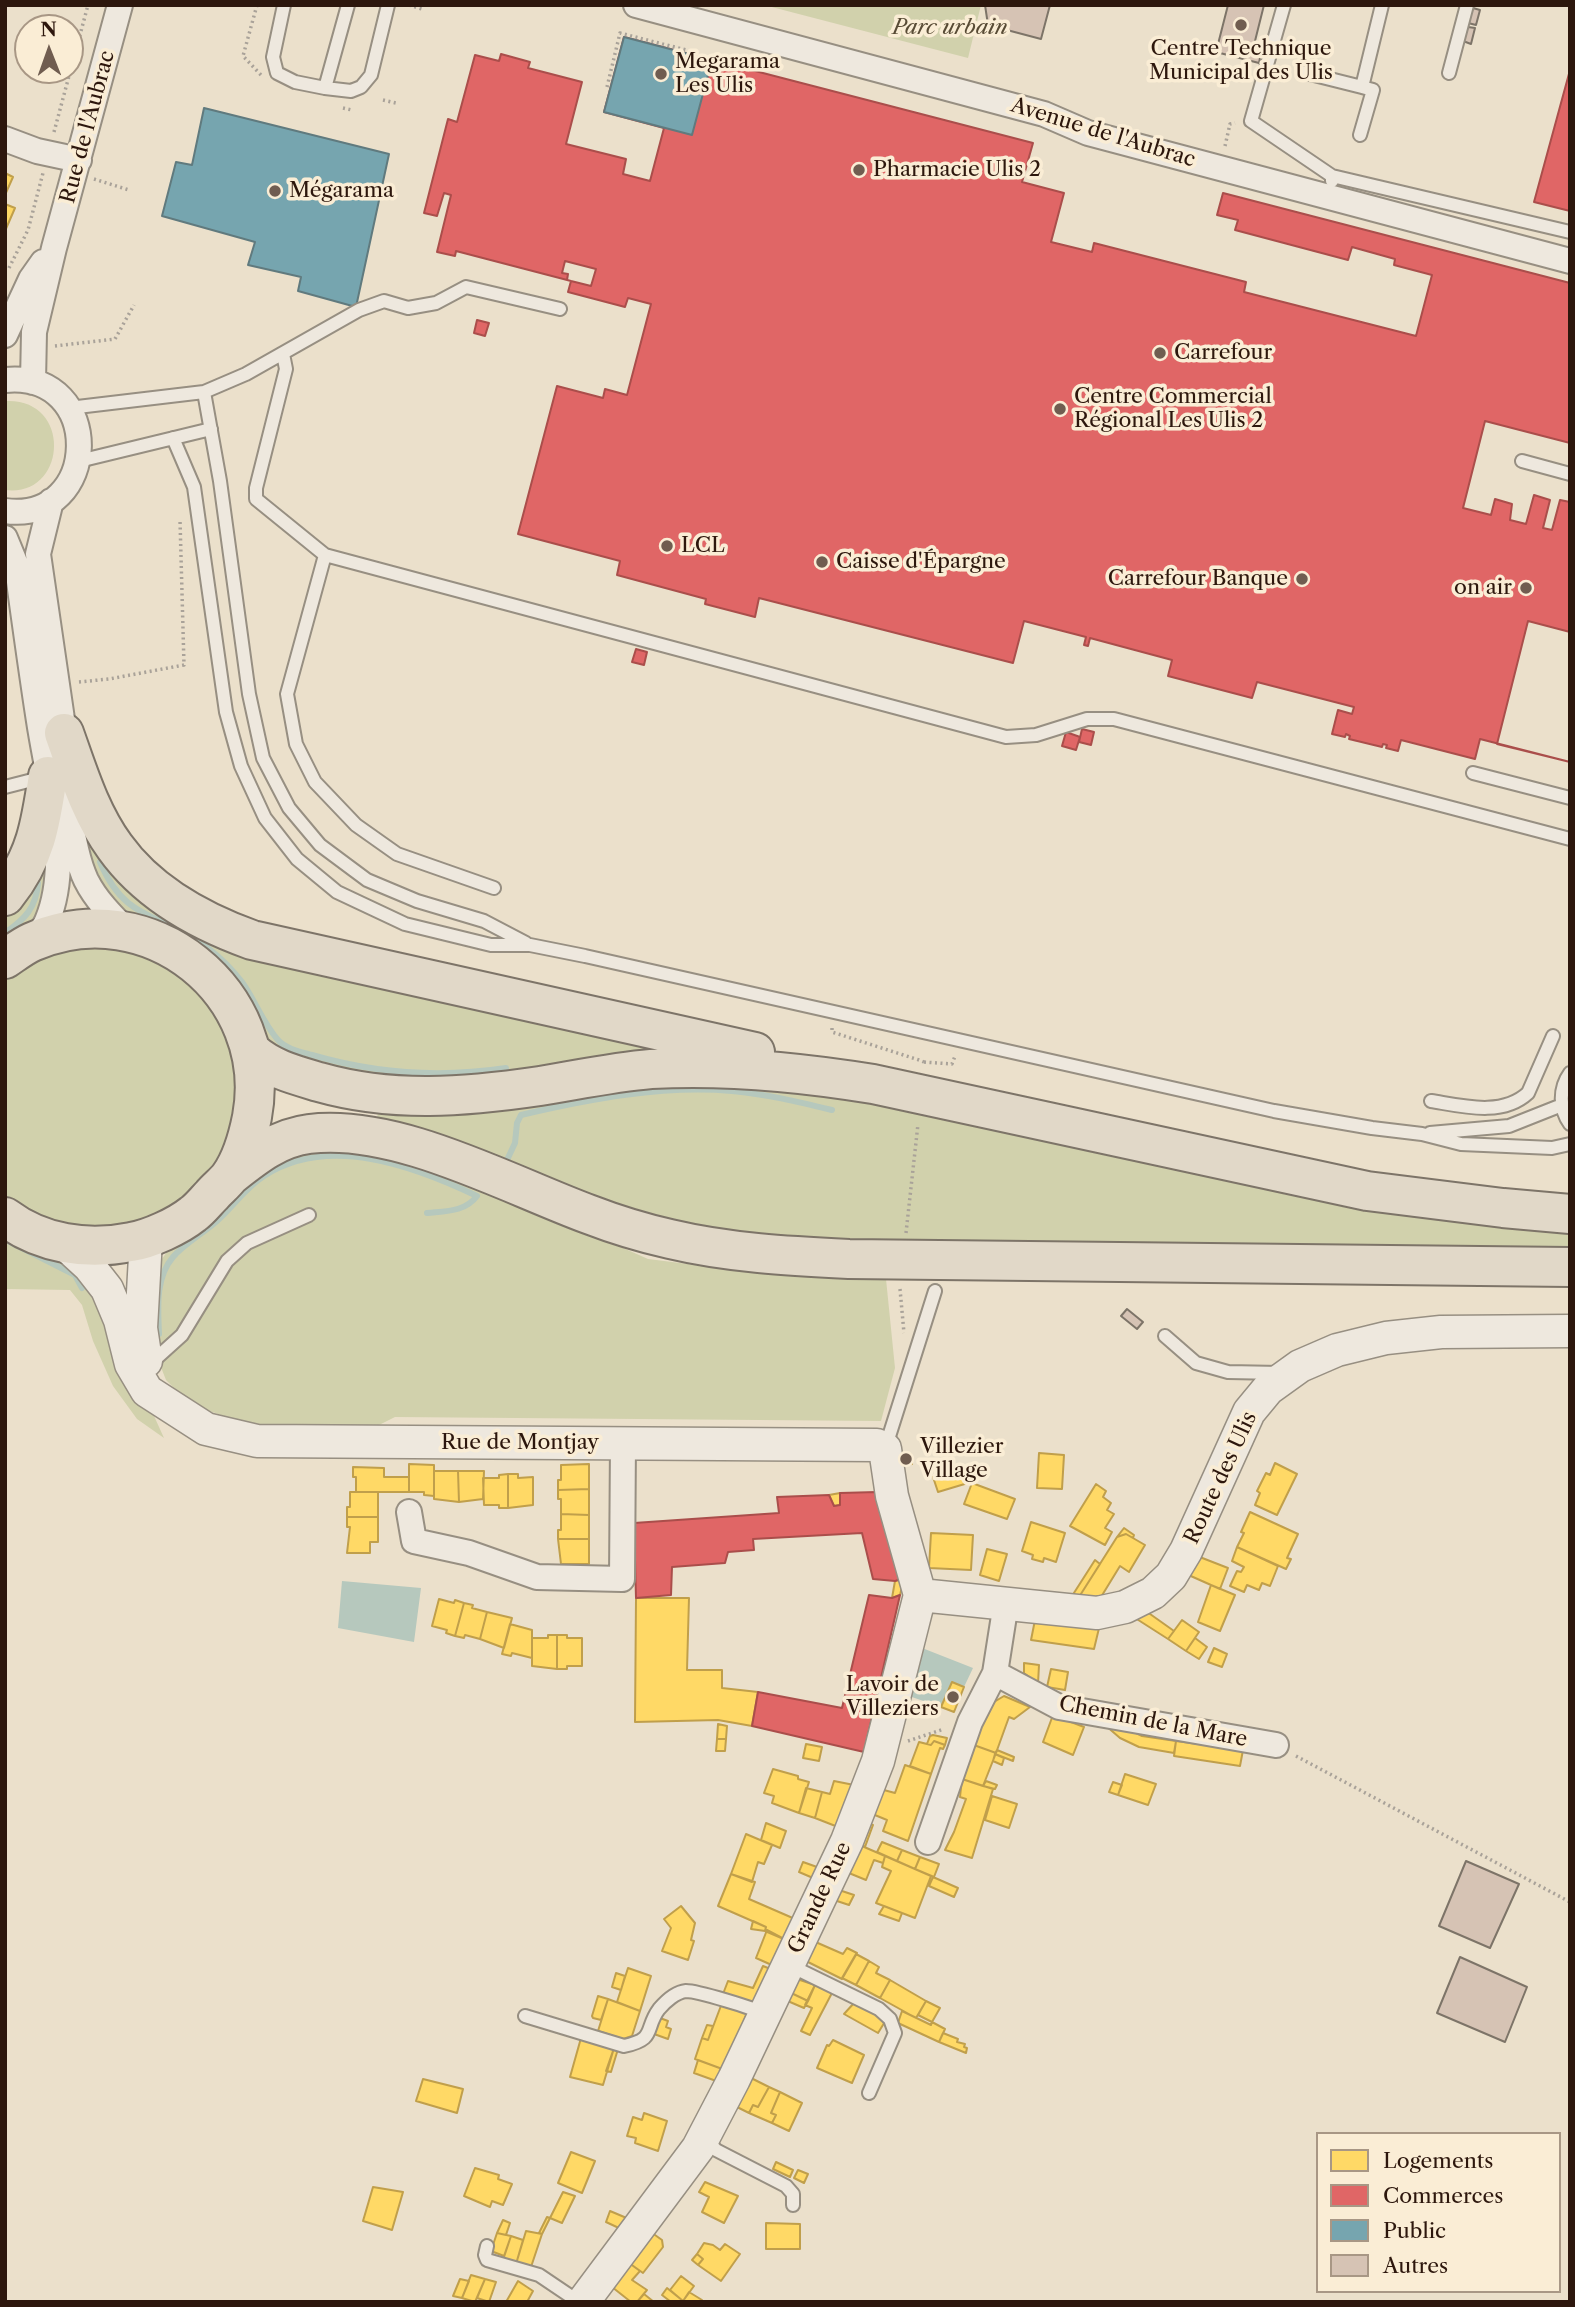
<!DOCTYPE html>
<html>
<head>
<meta charset="utf-8">
<style>
  body { margin:0 }
  #map { position:relative; width:1575px; height:2307px; overflow:hidden; background:#ebe0cb; font-family:"Libre Caslon Text",serif }
  canvas { display:block }
  .frame { position:absolute; inset:0; border:7px solid #2d170d; pointer-events:none }
  .legend { position:absolute; left:1316px; top:2132px; width:245px; height:161px; box-sizing:border-box; background:#faedd5; border:2px solid #a89785; margin:0; padding:9px 12px; list-style:none; font-size:21px; color:#2d170d }
  .legend li { display:flex; align-items:center; gap:14px; height:35px }
  .legend b { width:35px; border:2px solid #a89785 }
  .north { position:absolute; left:14px; top:14px; width:70px; height:70px; box-sizing:border-box; background:#faedd5; border:2px solid #a89785; border-radius:50%; rotate:359deg; font-size:19px; font-weight:700; line-height:28px; text-align:center; color:#2d170d }
  .north::after { content:''; display:block; margin:auto; width:24px; height:32px; background:#705d50; clip-path:polygon(50% 0,100% 100%,50% 72%,0 100%) }
</style>
</head>
<body>
<div id="map">
<canvas width="1575" height="2307"></canvas>
<div class="frame"></div>
<ul class="legend">
<li><b style="height:19px;background:#ffd966"></b>Logements</li>
<li><b style="height:19px;background:#e06666"></b>Commerces</li>
<li><b style="height:19px;background:#76a5af"></b>Public</li>
<li><b style="height:19px;background:#d6c3b4"></b>Autres</li>
</ul>
<div class="north">N</div>
</div>
<script>
const ctx = document.querySelector('canvas').getContext('2d');
ctx.lineJoin = 'round';
function fillPath(path, color) {
  ctx.fillStyle = color;
  ctx.fill(path, 'evenodd');
}
function trace(path, color, width, dash) {
  ctx.strokeStyle = color;
  ctx.lineWidth = width;
  ctx.lineCap = dash ? 'butt' : 'round';
  ctx.setLineDash(dash || []);
  ctx.stroke(path);
}
function label(font, color, halo, rows, align = 'center') {
  ctx.font = font + ' "Libre Caslon Text",serif';
  ctx.lineWidth = 7;
  ctx.setLineDash([]);
  ctx.textBaseline = 'middle';
  ctx.strokeStyle = halo;
  ctx.fillStyle = color;
  for (const [text, x, y, turn = 0] of rows) {
    ctx.save();
    ctx.translate(x, y);
    ctx.rotate((+turn || 0) * Math.PI / 180);
    ctx.textAlign = isNaN(turn) ? turn : align;
    if (halo) ctx.strokeText(text, 0, 0);
    ctx.fillText(text, 0, 0);
    ctx.restore();
  }
}
const green = new Path2D(`
  M764,5H981L968,58Z
  M5,401C73,397 68,498 5,490Z
  M77,799L150,896L678,1054L417,1085L281,1056L112,901L94,876Z
  M45,847L46,902L34,922L5,941V907Z
  M99,945C112,948 128,948 141,953C172,964 200,987 217,1016C262,1097 224,1195 135,1222C116,1228 93,1231 72,1227C47,1222 26,1210 5,1195V979C34,955 62,950 99,945Z
  M763,1084L1570,1227V1252L810,1245L642,1218L377,1119L378,1111L610,1088Z
  M321,1146L403,1156L560,1220L648,1259L760,1273L886,1279L895,1368L881,1421L395,1417L373,1428L305,1427L243,1423L204,1409L181,1395L166,1380L155,1352L159,1263L169,1249L255,1171Z
  M5,1236L72,1266L96,1288L164,1438L137,1419L113,1386L93,1341L82,1305L70,1290L5,1289Z`);
const water = new Path2D(`
  M342,1581L421,1588L414,1642L338,1628Z
  M917,1646L973,1668L964,1687L952,1683L941,1707L903,1694Z`);
const homes = new Path2D(`
  M5,173L13,177L5,195Z
  M5,204L15,208L5,231Z
  M1039,1453L1064,1455L1062,1489L1037,1488Z
  M911,1454L912,1464L902,1465L901,1455Z
  M1275,1463L1297,1474L1277,1515L1255,1505L1260,1493L1257,1491L1266,1473L1270,1475Z
  M409,1464L434,1465V1496L424,1495V1492H409Z
  M589,1464V1489L558,1490V1480H561V1465Z
  M353,1467L384,1468V1477H409V1492H356V1477H353Z
  M963,1467L968,1483L938,1492L933,1477Z
  M434,1471H458L459,1502L434,1499Z
  M458,1471H484L483,1499L459,1502Z
  M508,1474V1508H499V1505H484L483,1478H499V1475Z
  M508,1474H518V1478L533,1477V1505L508,1508Z
  M972,1483L1015,1499L1007,1519L964,1504Z
  M1096,1484L1106,1491L1103,1497L1111,1503L1107,1510L1114,1514L1105,1528L1112,1532L1105,1545L1070,1526Z
  M589,1489V1515L561,1514V1499H558V1490Z
  M350,1492H378V1517H347V1507H350Z
  M840,1493V1505L834,1506L829,1495Z
  M1250,1512L1298,1534L1287,1558L1291,1559L1286,1569L1237,1547L1244,1533L1241,1532Z
  M561,1514L589,1515V1539H558V1530H561Z
  M347,1517H378V1542H370V1553H347L350,1527H347Z
  M1031,1522L1065,1533L1056,1562L1044,1558L1043,1562L1032,1559L1033,1555L1022,1551Z
  M1124,1528L1134,1535L1133,1538L1126,1534L1117,1537Z
  M931,1533L973,1535L971,1570L929,1568Z
  M1126,1534L1145,1545L1129,1572L1120,1566L1101,1597H1079L1117,1537Z
  M558,1539H589V1564H561Z
  M1237,1547L1278,1566L1270,1586L1262,1583L1259,1590L1247,1585L1244,1592L1230,1586L1237,1571L1241,1572L1244,1567L1232,1561Z
  M987,1549L1007,1554L999,1581L980,1575Z
  M1192,1554L1228,1568L1220,1589L1184,1573Z
  M1095,1560L1100,1564L1079,1597L1072,1596Z
  M904,1578L900,1595L892,1598L895,1581Z
  M1211,1585L1235,1595L1220,1631L1198,1622Z
  M636,1598H689L687,1670H722V1688L758,1692L752,1726L718,1720L635,1722Z
  M439,1599L454,1603L455,1600L464,1603L455,1636L446,1633L447,1630L432,1626Z
  M464,1603L473,1605L472,1608L487,1612L480,1639L465,1635L464,1638L455,1636Z
  M1143,1609L1174,1631L1168,1639L1132,1616Z
  M487,1612L512,1618L504,1648L480,1639Z
  M1036,1615L1100,1624L1094,1649L1031,1640Z
  M1182,1620L1199,1632L1186,1651L1168,1639Z
  M510,1624L532,1630V1658L512,1653L511,1656L502,1654Z
  M548,1635H557V1669L532,1666V1638H548Z
  M557,1635H567V1638H582V1666H567V1669H557Z
  M1195,1638L1207,1647L1199,1659L1186,1651Z
  M1214,1648L1227,1654L1222,1667L1208,1662Z
  M1024,1663L1039,1665L1038,1684L1024,1673Z
  M1051,1669L1068,1672L1065,1690L1047,1687Z
  M952,1682L964,1687L954,1712L941,1707Z
  M1004,1696L1030,1707L1014,1719L1009,1717L996,1753L971,1744L984,1708Z
  M1053,1715L1084,1727L1073,1755L1043,1742Z
  M718,1724L727,1726L726,1739H717Z
  M1105,1725L1128,1729L1142,1736L1176,1741L1174,1753L1139,1747L1120,1738Z
  M933,1735L947,1738L945,1745L934,1741L931,1745L927,1744L930,1736Z
  M717,1739H726L725,1751H716Z
  M934,1741L945,1745L943,1749L940,1748L931,1774L910,1766L919,1742L931,1745Z
  M1176,1741L1243,1750L1240,1766L1174,1756Z
  M806,1744L822,1747L819,1761L803,1758Z
  M971,1744L996,1753L983,1786L959,1778Z
  M997,1750L1014,1757L1013,1761L995,1754Z
  M995,1754L1004,1758L1002,1765L993,1761Z
  M905,1765L931,1774L908,1841L883,1831L887,1820L870,1813L880,1789L895,1793Z
  M773,1769L798,1776V1779L809,1782L799,1813L772,1803L774,1796L764,1793Z
  M1125,1774L1156,1784L1148,1805L1118,1795Z
  M962,1779L993,1789L972,1858L945,1850L954,1832L966,1799L960,1797Z
  M834,1781L854,1785L838,1827L815,1818L822,1792L830,1794Z
  M986,1781L997,1785L995,1789L983,1786Z
  M1113,1782L1122,1785L1118,1795L1109,1792Z
  M806,1788L822,1792L815,1818L799,1813Z
  M992,1796L1017,1804L1009,1828L985,1820Z
  M863,1822L873,1825L865,1847L855,1843Z
  M766,1823L786,1831L780,1848L761,1840Z
  M746,1834L772,1845L764,1864L758,1862L752,1882L731,1874Z
  M882,1842L902,1850L897,1861L877,1852Z
  M855,1843L885,1856L883,1863L874,1860L866,1880L844,1871Z
  M902,1850L920,1857L915,1869L897,1861Z
  M885,1856L931,1876L915,1918L876,1903L891,1871L882,1867Z
  M920,1857L939,1864L934,1877L915,1869Z
  M803,1862L817,1867L813,1878L799,1872Z
  M731,1874L755,1882L749,1899L795,1919L786,1940L765,1931L766,1927L718,1906Z
  M933,1877L958,1888L954,1897L929,1886Z
  M836,1889L854,1895L849,1905L831,1899Z
  M681,1906L695,1923L691,1940L694,1941L688,1960L662,1951L671,1928L664,1919Z
  M884,1906L902,1913L899,1921L879,1914Z
  M753,1921L766,1927L765,1931L751,1929Z
  M767,1930L786,1940L774,1966L756,1958Z
  M811,1940L843,1954L847,1948L857,1953L842,1979L802,1959Z
  M856,1954L869,1961L856,1985L842,1978Z
  M869,1961L879,1967L876,1973L890,1980L880,1998L856,1985Z
  M763,1966L773,1970L759,2004L723,1994L728,1981L753,1988Z
  M628,1968L651,1976L640,2011L617,2002Z
  M616,1973L625,1976L621,1990L612,1987Z
  M794,1978L815,1985L808,2001L787,1991Z
  M890,1980L926,2001L916,2018L880,1998Z
  M815,1985L833,1991L810,2035L801,2031L812,2008L805,2005Z
  M787,1991L808,2001L804,2008L783,1999Z
  M598,1996L608,1999L601,2020L593,2018L592,2016Z
  M608,1999L640,2011L632,2036L623,2039L598,2031Z
  M926,2001L940,2008L932,2022L918,2015Z
  M722,2003L748,2010L725,2070L695,2059L702,2038L708,2040Z
  M854,2003L886,2020L878,2033L844,2014Z
  M902,2011L931,2025L932,2022L945,2029L939,2042L898,2023Z
  M660,2018L668,2021L666,2027L671,2029L668,2039L654,2034Z
  M707,2025L713,2026L708,2040L702,2038Z
  M943,2033L958,2039L957,2042L965,2044L964,2047L967,2048L966,2053L939,2042Z
  M581,2038L614,2048L603,2085L570,2077Z
  M833,2040L864,2055L852,2083L817,2068L827,2045L829,2046Z
  M614,2048L618,2049L611,2072L606,2071Z
  M698,2060L725,2070L719,2082L694,2073Z
  M747,2076L769,2087L758,2107L753,2105L749,2113L735,2106Z
  M423,2079L463,2089L457,2113L416,2101Z
  M769,2087L780,2092L771,2113L776,2115L772,2123L749,2113L753,2105L758,2107Z
  M780,2092L802,2103L789,2131L772,2123L776,2115L771,2113Z
  M644,2113L667,2121L658,2151L635,2143L636,2138L627,2136L633,2117L642,2120Z
  M571,2152L595,2161L582,2193L558,2183Z
  M776,2162L793,2170L790,2177L773,2169Z
  M475,2168L499,2175L498,2179L512,2184L503,2205L492,2201L490,2207L464,2196Z
  M798,2170L808,2174L804,2183L794,2178Z
  M705,2182L738,2196L724,2223L702,2212L709,2197L699,2192Z
  M373,2187L403,2192L392,2230L363,2221Z
  M563,2192L575,2196L562,2223L550,2218Z
  M610,2211L629,2219L621,2229L606,2222Z
  M547,2217L550,2218L542,2234L539,2233Z
  M503,2220L510,2223L506,2235L497,2233Z
  M766,2223L800,2224V2249H766Z
  M648,2230L662,2240L663,2247L643,2273L625,2260Z
  M526,2231L542,2234L531,2267L516,2264Z
  M497,2233L511,2236L504,2256L491,2251Z
  M511,2236L523,2240L516,2264L503,2260Z
  M704,2243L713,2245L720,2250L725,2244L740,2254L721,2281L698,2265L703,2259L697,2254Z
  M697,2254L703,2259L698,2265L692,2260Z
  M625,2260L640,2271L632,2280L647,2290L637,2302H631L612,2287Z
  M471,2275L485,2279L475,2302L462,2298Z
  M681,2276L694,2286L683,2301L670,2290Z
  M460,2279L469,2281L462,2298L453,2296Z
  M485,2279L496,2282L489,2302L477,2298Z
  M518,2281L533,2291L527,2302H506Z
  M667,2288L683,2301L684,2302H671L662,2295Z
  M689,2292L702,2300L701,2302L683,2301Z
  M644,2294L654,2302H637Z`);
const shops = new Path2D(`
  M624,37L1033,143L1022,182L1064,193L1051,242L1092,252L1094,243L1246,282L1244,292L1416,336L1432,275L1394,265L1395,259L1352,247L1348,260L1235,230L1238,220L1217,215L1223,193L1570,283V443L1485,421L1463,508L1491,515L1495,499L1512,504L1510,520L1526,524L1534,495L1550,500L1543,528L1552,530L1560,500L1570,502V762L1480,739L1475,759L1401,740L1398,751L1386,748L1387,745L1383,744L1382,747L1349,739L1350,736L1346,734L1345,737L1332,734L1338,710L1352,714L1354,707L1257,682L1252,698L1168,676L1172,660L1090,638L1088,646L1084,645L1086,637L1024,621L1013,663L759,598L755,617L705,604L706,599L617,575L620,561L518,534L557,386L603,398L605,389L627,395L651,304L628,298L625,307L568,292L571,281L456,251L455,256L437,252L451,195L444,193L437,216L424,213L448,119L457,122L475,55L499,61L501,54L530,62L528,68L582,82L566,144L626,159L623,174L650,181L664,128L604,112Z
  M1570,70V211L1534,202Z
  M565,261L596,269L591,286L567,280L568,274L562,273Z
  M477,320L489,323L485,336L474,333Z
  M1528,621L1570,632V762L1497,744Z
  M636,649L647,652L644,665L632,662Z
  M1082,729L1094,732L1091,745L1079,742Z
  M1066,732L1080,737L1076,750L1062,746Z
  M877,1492L904,1578L895,1581L873,1579L862,1533L753,1539L754,1550L728,1552L725,1563L672,1567L671,1595L636,1598L634,1523L779,1513L777,1497L829,1495L834,1506L840,1505V1493Z
  M869,1595L892,1598L900,1595L864,1752L752,1726L758,1692L842,1708Z`);
const public = new Path2D(`
  M624,37L712,60L692,135L604,112Z
  M204,108L389,154L356,307L298,291L301,277L248,265L255,242L162,216L176,162L192,165Z`);
const stream = new Path2D(`
  M100,862C126,924 162,912 208,948C221,958 232,969 242,982C255,1000 263,1023 278,1040C286,1049 301,1052 312,1055C377,1074 440,1078 506,1068
  M5,933C25,919 36,908 38,883
  M507,1160L515,1143L517,1123L521,1115C589,1099 662,1085 732,1091C766,1094 799,1102 832,1110
  M10,1242L75,1275L82,1288
  M159,1334C158,1308 155,1278 173,1257C185,1243 204,1233 218,1220C234,1206 245,1188 264,1176C329,1134 414,1166 477,1196C465,1212 446,1211 427,1213`);
const building = new Path2D(`
  M985,5H1050L1041,39L988,25Z
  M1228,5H1264L1254,45L1262,48L1259,63L1216,52Z
  M1473,8L1480,10L1476,25L1468,23Z
  M1468,27L1475,28L1471,44L1463,41Z
  M1127,1309L1143,1322L1137,1329L1121,1316Z
  M1466,1861L1519,1884L1490,1948L1439,1926Z
  M1460,1957L1527,1987L1505,2042L1437,2013Z`);
const path = new Path2D(`
  M257,5L243,56L261,75
  M409,5L422,9
  M607,87L620,33L690,51
  M383,100L396,103
  M343,108L352,110
  M54,132L88,5
  M1225,146L1230,124L1235,123
  M94,179L129,190
  M9,268L28,230L43,173
  M55,346L115,339L134,305
  M79,682L109,679L184,665L180,520
  M832,1028V1032L919,1060L924,1062V1065
  M924,1062L952,1064L955,1056
  M906,1233L918,1124
  M900,1289L904,1333
  M908,1741L944,1729
  M1296,1756L1570,1902`);
const service = new Path2D(`
  M284,5L273,57L277,73L295,82L325,88L351,91L361,87L371,75L388,5
  M1284,5L1251,121L1332,176V181
  M1302,72L1362,87
  M1449,73L1467,5
  M325,88L348,5
  M1360,135L1373,90L1362,87L1382,5
  M1332,176L1570,232
  M283,354L286,369L256,488V499L325,555L1006,737L1036,735L1087,719H1114L1570,839
  M204,392L220,481L249,694L263,758L289,808L320,845L367,880L417,901L484,921L526,943
  M69,408L204,392L246,374L359,310L384,301L408,308L436,303L466,287L560,309
  M173,438L194,487L226,712L241,766L265,818L297,859L337,892L405,924L491,945H530L585,956L1274,1111L1372,1128L1422,1134L1461,1144L1552,1148L1570,1144
  M79,461L211,429
  M1522,461L1570,474
  M325,555L287,694L296,744L315,782L356,825L397,854L494,888
  M1473,773L1570,798
  M5,787L44,777
  M1570,1073C1559,1088 1559,1109 1570,1124
  M1431,1101C1462,1106 1502,1117 1528,1093L1553,1036
  M1430,1133L1509,1126L1562,1105
  M1165,1336L1196,1363L1228,1372L1280,1373
  M151,1363L182,1335L227,1261L247,1243L309,1215
  M885,1449L935,1291
  M789,1965L879,2009L890,2019L895,2033L869,2093
  M525,2016L624,2046C657,2039 644,2029 659,2009C665,2002 676,1992 686,1991C698,1991 753,2008 765,2014
  M704,2137L716,2150L786,2186L793,2194V2205
  M487,2246L485,2255L487,2260L539,2275L579,2302`);
const minor = new Path2D(`
  M636,5L1044,114L1088,133L1570,261
  M5,139L37,151L79,160
  M5,335L31,279L43,262
  M5,380C106,370 101,524 5,511
  M33,382L34,332L54,248L120,5
  M51,501L38,554L64,733C64,772 70,846 86,880C96,900 112,916 127,931
  M5,538L17,567C24,618 31,669 39,721C48,781 72,863 47,921C44,929 36,936 31,942
  M409,1512L414,1541L469,1553L537,1577L622,1579L623,1442
  M995,1673L1059,1707L1276,1745
  M928,1842L970,1722L995,1673L1006,1603`);
const tertiary = new Path2D(`
  M146,1239L141,1328L146,1361
  M65,1244L89,1266L107,1289L120,1320L131,1364L147,1391L206,1429L257,1441L877,1445L885,1449L892,1496L920,1595L878,1761L847,1841L734,2079L698,2148L583,2302
  M920,1595L1097,1613L1125,1607L1153,1593L1171,1576L1186,1551L1249,1412L1268,1389L1300,1366L1337,1350L1386,1338L1441,1332L1570,1331`);
const primary = new Path2D(`
  M64,733C78,772 90,813 115,847C148,893 199,921 252,940L755,1052
  M5,896C36,858 41,823 48,776
  M5,959C14,953 23,946 32,942C149,891 275,993 252,1117C248,1137 242,1159 230,1176C225,1183 217,1189 212,1195C206,1201 200,1209 193,1214C178,1226 150,1239 131,1242C87,1251 41,1244 5,1217
  M252,1052C271,1069 295,1075 319,1082C393,1103 465,1097 540,1086C577,1080 614,1072 651,1069C725,1065 800,1072 873,1084L1367,1191L1503,1208L1570,1214
  M230,1176C254,1157 277,1138 309,1134C396,1123 507,1184 588,1214C614,1224 643,1233 670,1239C729,1253 789,1256 849,1259L1570,1267`);
const markers = [
  [1241,25,7,"#705d50"],
  [661,74,7,"#705d50"],
  [859,170,7,"#705d50"],
  [275,191,7,"#705d50"],
  [1160,353,7,"#705d50"],
  [1060,409,7,"#705d50"],
  [667,546,7,"#705d50"],
  [822,562,7,"#705d50"],
  [1302,579,7,"#705d50"],
  [1526,588,7,"#705d50"],
  [906,1459,7,"#705d50"],
  [953,1697,7,"#705d50"]
];
const parkNames = [
  ["Parc urbain",950,28]
];
const poiNames = [
  ["Centre Technique",1241,49,"center"],
  ["Municipal des Ulis",1241,73,"center"],
  ["Megarama",675,62],
  ["Les Ulis",675,86],
  ["Pharmacie Ulis 2",873,170],
  ["Mégarama",289,191],
  ["Carrefour",1174,353],
  ["Centre Commercial",1074,397],
  ["Régional Les Ulis 2",1074,421],
  ["LCL",681,546],
  ["Caisse d'Épargne",836,562],
  ["Carrefour Banque",1288,579,"right"],
  ["on air",1512,588,"right"],
  ["Villezier",920,1447],
  ["Village",920,1471],
  ["Lavoir de",939,1685,"right"],
  ["Villeziers",939,1709,"right"]
];
const streetNames = [
  ["Rue de l'Aubrac",88,127,-75],
  ["Avenue de l'Aubrac",1103,133,17],
  ["Rue de Montjay",520,1443],
  ["Route des Ulis",1221,1478,-65],
  ["Chemin de la Mare",1153,1722,11],
  ["Grande Rue",820,1898,-65]
];
fillPath(green, '#d1d1ac');
fillPath(water, '#b6c8bd');
fillPath(homes, '#ffd966');
trace(homes, '#c09f4b', 2);
fillPath(shops, '#e06666');
trace(shops, '#aa4e4b', 2);
fillPath(public, '#76a5af');
trace(public, '#607a7e', 2);
trace(stream, '#b6c8bd', 6);
fillPath(building, '#d6c3b4');
trace(building, '#7d7468', 2);
trace(service, '#978f82', 16);
trace(minor, '#978f82', 28);
trace(tertiary, '#978f82', 35);
trace(primary, '#7d7468', 42);
trace(path, '#a9a299', 3.5, [2, 3.5]);
trace(service, '#eee8de', 12);
trace(minor, '#eee8de', 24);
trace(tertiary, '#eee8de', 32);
trace(primary, '#e1d8c8', 38);
for (const [x, y, r, color] of markers) {
  const dot = new Path2D();
  dot.arc(x, y, r, 0, 2 * Math.PI);
  ctx.fillStyle = color;
  ctx.fill(dot);
  trace(dot, '#faedd5', 2.5);
}
label('italic 21px', '#584b35', '#faedd5', parkNames);
label('21px', '#2d170d', '#faedd5', poiNames, 'left');
label('21px', '#2d170d', '#faedd5', streetNames);
</script>
</body>
</html>
